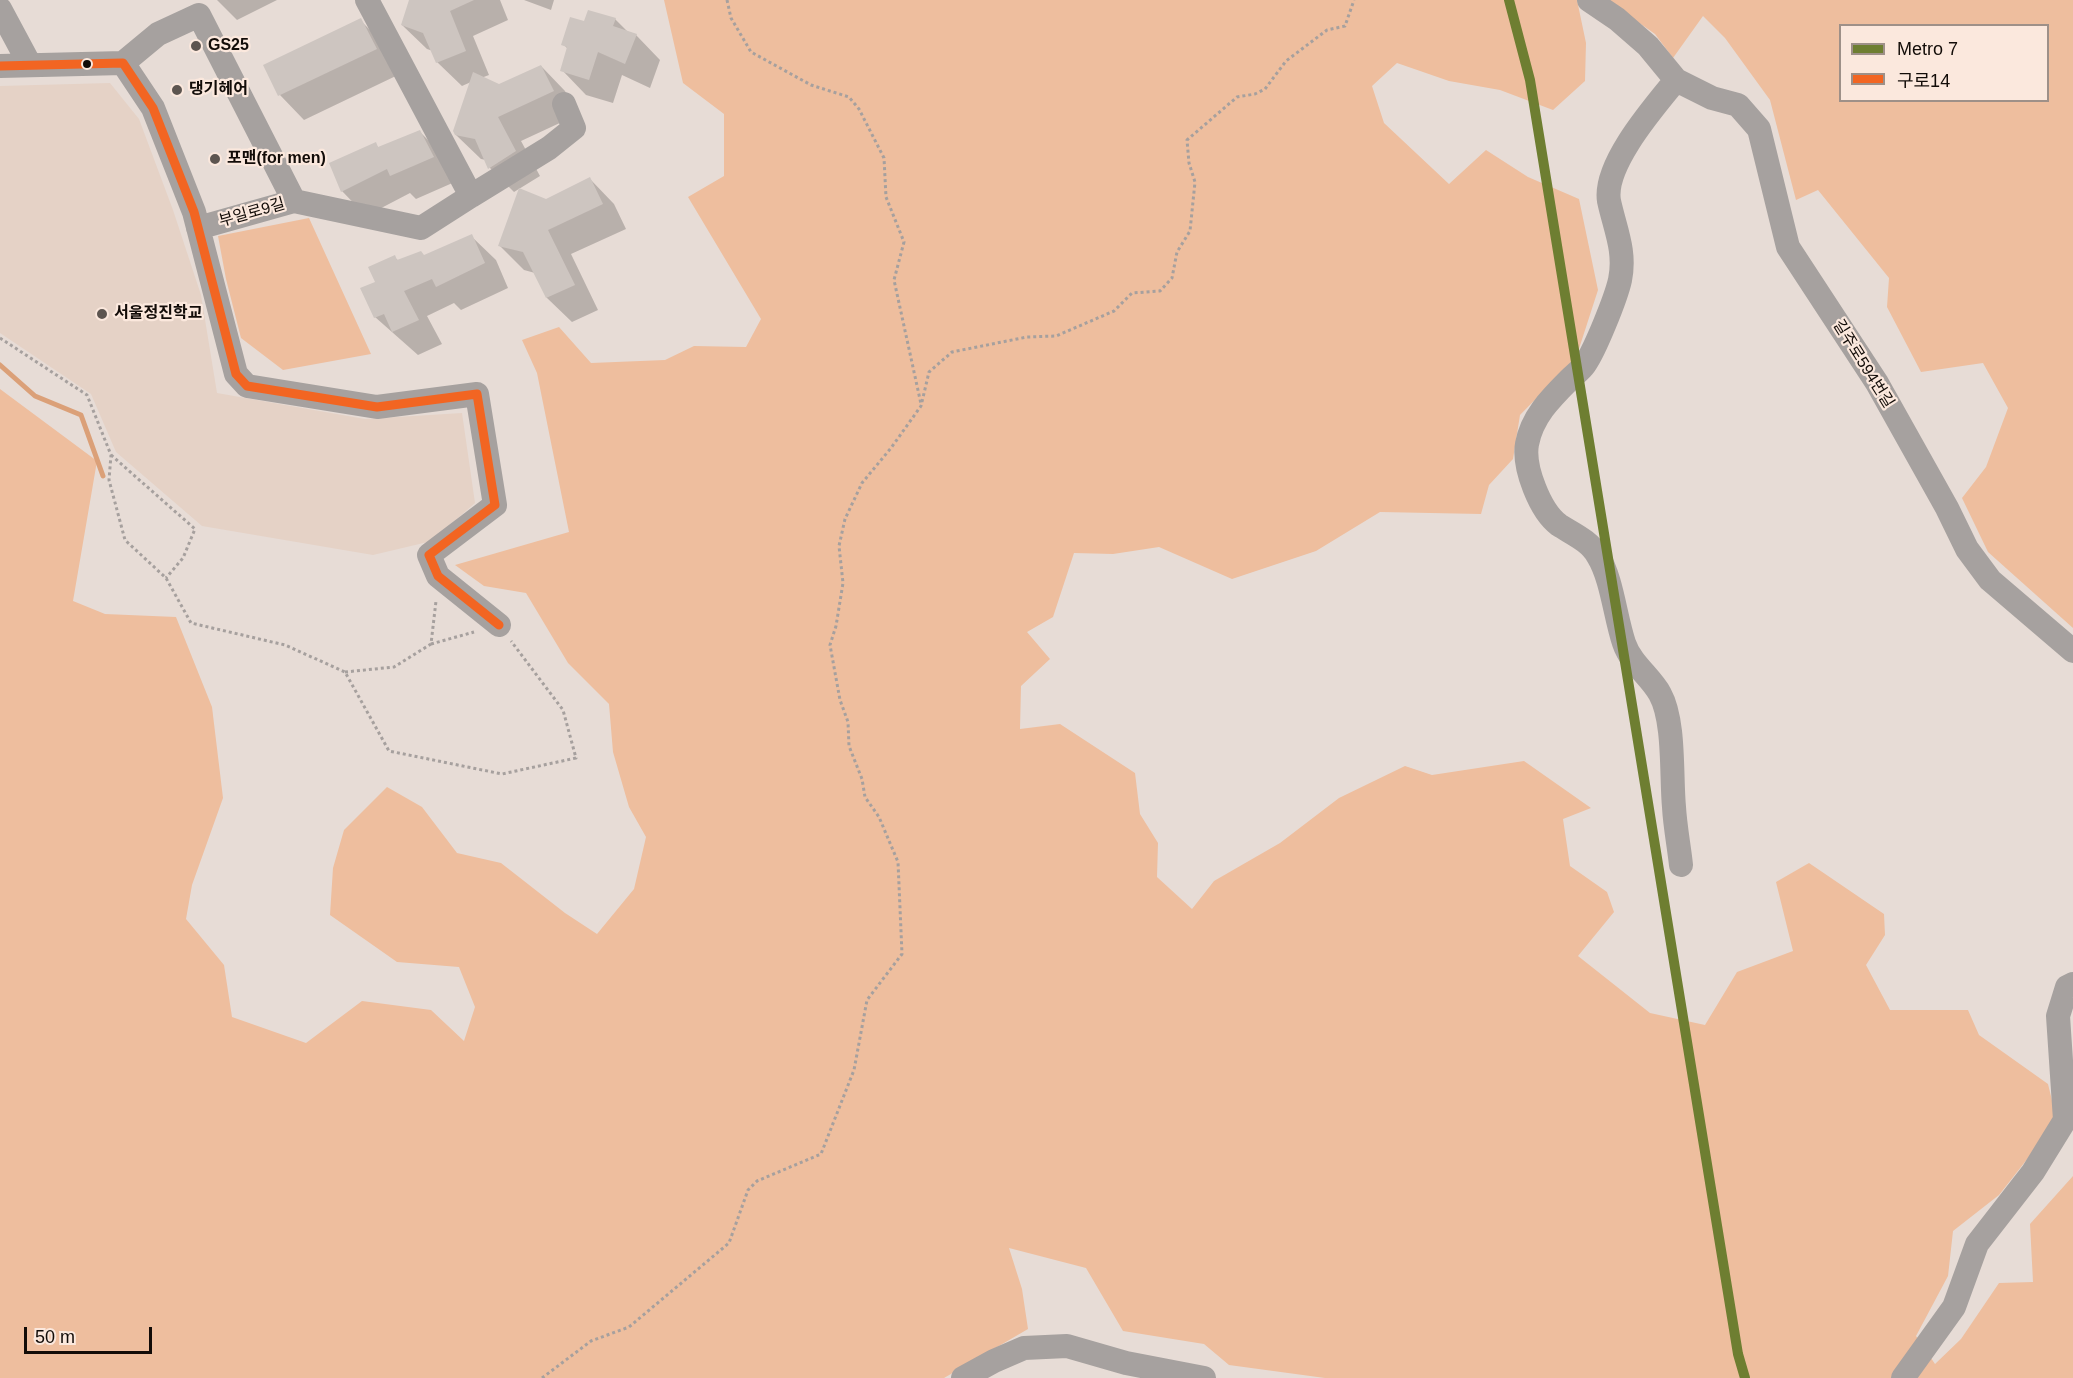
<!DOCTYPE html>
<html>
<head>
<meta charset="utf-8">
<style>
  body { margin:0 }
  #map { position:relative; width:2073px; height:1378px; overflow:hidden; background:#e7dcd6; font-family:Helvetica,"Noto Sans KR",sans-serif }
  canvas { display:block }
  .legend { position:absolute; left:1839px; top:24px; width:210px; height:78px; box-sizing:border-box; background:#fbe8dd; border:2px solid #9e9088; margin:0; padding:8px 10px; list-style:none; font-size:18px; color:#120c08 }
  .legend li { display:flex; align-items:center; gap:12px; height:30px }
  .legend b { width:30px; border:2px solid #9e9088 }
  .scale { position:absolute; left:24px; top:1327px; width:128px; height:27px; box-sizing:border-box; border:3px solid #120c08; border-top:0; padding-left:8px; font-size:18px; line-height:21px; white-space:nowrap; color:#120c08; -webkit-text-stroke:4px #fbe8dd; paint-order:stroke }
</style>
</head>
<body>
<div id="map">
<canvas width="2073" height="1378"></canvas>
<ul class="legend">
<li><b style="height:8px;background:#6e7e31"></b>Metro 7</li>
<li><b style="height:8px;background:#f26522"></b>구로14</li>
</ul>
<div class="scale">50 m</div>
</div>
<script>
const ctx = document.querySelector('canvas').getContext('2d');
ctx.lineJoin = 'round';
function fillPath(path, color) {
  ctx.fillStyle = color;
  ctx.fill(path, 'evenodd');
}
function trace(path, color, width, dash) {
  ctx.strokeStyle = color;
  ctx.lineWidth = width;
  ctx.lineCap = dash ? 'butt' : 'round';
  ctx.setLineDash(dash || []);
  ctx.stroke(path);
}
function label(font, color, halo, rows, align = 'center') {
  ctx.font = font + ' Helvetica,"Noto Sans KR",sans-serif';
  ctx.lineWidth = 4.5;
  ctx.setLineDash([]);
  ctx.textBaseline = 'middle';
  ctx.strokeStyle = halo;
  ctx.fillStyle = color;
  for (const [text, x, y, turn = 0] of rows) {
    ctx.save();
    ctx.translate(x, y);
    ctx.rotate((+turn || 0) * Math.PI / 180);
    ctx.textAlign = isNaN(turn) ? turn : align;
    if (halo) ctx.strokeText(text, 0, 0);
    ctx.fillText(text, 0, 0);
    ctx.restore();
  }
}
const built = new Path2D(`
  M110,83L139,119L173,210L201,295L217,393L365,419L462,413L475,503L432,541L373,555L202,526L116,452L91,394L0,333V86Z`);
const green = new Path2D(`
  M664,0H2073V628L1988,552L1962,498L1986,467L2008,408L1983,363L1921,372L1887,307L1889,278L1818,190L1796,200L1770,100L1725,38L1703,16L1673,58L1655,34L1608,1L1577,0L1586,43L1585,81L1553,110L1500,90L1449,81L1397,63L1372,86L1384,123L1449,184L1486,150L1528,177L1579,199L1598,290L1576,358L1520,415L1513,459L1489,485L1481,514L1380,512L1316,551L1232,579L1159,547L1113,554L1074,553L1053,617L1027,632L1050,659L1021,686L1020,729L1060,724L1135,773L1140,814L1158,843L1157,877L1192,909L1214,881L1280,843L1339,798L1405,766L1432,775L1524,761L1591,808L1563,819L1570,866L1607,892L1614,912L1578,956L1650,1013L1705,1025L1737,972L1793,951L1776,882L1809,863L1884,914L1885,935L1866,965L1890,1010H1968L1979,1035L2048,1084L2057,1121L1999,1195L1953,1231L1948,1276L1916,1336L1935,1364L1961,1339L1999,1283L2033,1282L2030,1224L2073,1176V1378H1325L1229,1365L1204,1344L1123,1331L1086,1268L1009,1248L1022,1289L1028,1329L944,1378H0V389L97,461L73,601L105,614L176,617L212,707L223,798L192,885L186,919L224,965L232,1017L306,1043L362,1001L431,1010L464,1041L475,1007L459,967L397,962L330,915L333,868L344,830L387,787L422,807L457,853L501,863L565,913L597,934L634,889L646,837L629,807L613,752L609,704L568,663L526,593L484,586L455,565L569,532L537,373L522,340L559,327L591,363L665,360L694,346L746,347L761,319L688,197L724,176V114L683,83ZM1840,26H2048V100H1840Z
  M309,218L371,354L283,370L241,338L226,279L218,236Z`);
const shadow = new Path2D(`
  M217,0H277L237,20Z
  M411,0H500L508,20L473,36L489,75L481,78L499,86L541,66L565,91L577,115L521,141L540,176L514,192L490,168L486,160L481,159L456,135L471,82L462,86L437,62L433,51L427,49L402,25Z
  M524,0H554L551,10Z
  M615,19L629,33L636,35L660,60L650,88L622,75L613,103L586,95L562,70L568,49L563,44L585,23Z
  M360,20L385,45L400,74L304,120L280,95L265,66Z
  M419,131L444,156L457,181L416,199L410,193L366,216L342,191L375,144L379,148Z
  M590,179L614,204L626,229L571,254L598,310L572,322L547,298L535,273L524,270L500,246L546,200Z
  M471,236L496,260L508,288L461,310L454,303L427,316L442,344L418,355L375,317L377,282L394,257L399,261L424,257Z`);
const stream = new Path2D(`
  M0,365L35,396L81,415L103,476`);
const building = new Path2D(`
  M409,0H474L450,11L466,51L436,63L423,33L401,25Z
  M588,10L616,18L613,26L637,34L625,64L598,52L589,80L560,71L567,47L561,45L570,17L584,21Z
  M361,18L377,49L278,96L263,65Z
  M541,65L554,91L498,117L516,151L488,169L475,139L455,135L453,131L473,72L499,84Z
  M420,130L434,157L390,176L387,169L341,192L329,163L376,142L378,147Z
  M590,177L603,204L548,230L575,285L546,298L523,252L498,246L519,188L546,199Z
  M472,234L485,263L436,287L432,279L404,291L419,320L392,332L384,314L374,318L360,288L375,282L368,267L395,255L397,260L421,251L424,255Z`);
const path = new Path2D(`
  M727,0L731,18L751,52L811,85L849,97L859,109L884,158L886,197L904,242L894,280L921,404
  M0,338L87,395L111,455L109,480L125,540L166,578L191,623L285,645L345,672L389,751L502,774L576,758L563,710L511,641
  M111,455L195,529L183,558L166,578
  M431,644L474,632
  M345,672L394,667L431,644L436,601
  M542,1378L591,1341L629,1327L729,1243L748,1190L757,1181L821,1154L854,1070L867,1000L902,954L898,862L879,817L865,797L862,779L849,746L848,722L840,700L830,645L836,626L843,583L839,546L845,519L862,483L891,448L921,406L929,372L952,352L1027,337L1056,336L1114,311L1132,293L1160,291L1172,278L1177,252L1190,231L1195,182L1189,163L1187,140L1237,97L1255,94L1265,89L1286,61L1327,30L1345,26L1354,0`);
const minor = new Path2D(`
  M1589,0L1617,19L1648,46L1676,80L1712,98L1738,105L1759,129L1788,247L1877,383L1947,508L1967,549L1990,580L2073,651
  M0,9L30,65
  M123,63L158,34L199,15L294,201
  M0,66L123,63L153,108L194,212L236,374L247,386L377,407L477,394L495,505L429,555L438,576L499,625
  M1676,80C1654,107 1603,165 1609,201C1615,229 1626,251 1620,280C1616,298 1595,350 1585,364C1581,370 1574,375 1569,380C1550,399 1532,417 1527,444C1523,467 1540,511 1559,525C1573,534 1590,541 1598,556C1612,579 1615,616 1624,643C1631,664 1651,677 1660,694C1675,721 1671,776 1674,807C1675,826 1679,846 1681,865
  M471,196L549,148L574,128L564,104
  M198,228L294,201L421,228L471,196L367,0
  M963,1378L994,1361L1024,1348L1067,1346L1126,1363L1204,1378
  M1903,1378L1954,1307L1977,1244L2033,1172L2065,1120L2058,1016L2067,987L2073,984`);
const bus1 = new Path2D(`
  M0,66L123,63L153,108L194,212L236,374L247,386L377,407L477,394L495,505L429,555L438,576L499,625`);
const metro1 = new Path2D(`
  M1509,0L1530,80L1738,1354L1745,1378`);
const markers = [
  [196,46,6,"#5d5550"],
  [87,64,5,"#120c08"],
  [177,90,6,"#5d5550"],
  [215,159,6,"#5d5550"],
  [102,314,6,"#5d5550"]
];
const poiNames = [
  ["GS25",208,46],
  ["댕기헤어",189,90],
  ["포맨(for men)",227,159],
  ["서울정진학교",114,314]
];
const streetNames = [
  ["부일로9길",252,213,-16],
  ["길주로594번길",1863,364,58]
];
fillPath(built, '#e5d2c6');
fillPath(green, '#eebe9e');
fillPath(shadow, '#0003');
trace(stream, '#dba078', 5);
fillPath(building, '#cdc5c0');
trace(path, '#a6a09e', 3, [3, 3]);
trace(minor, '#a6a19f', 24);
trace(bus1, '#f26522', 9);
trace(metro1, '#6e7e31', 10);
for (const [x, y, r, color] of markers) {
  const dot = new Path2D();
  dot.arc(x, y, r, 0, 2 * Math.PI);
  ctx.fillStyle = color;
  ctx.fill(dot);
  trace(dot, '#fbe8dd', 2);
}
label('bold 16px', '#120c08', '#fbe8dd', poiNames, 'left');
label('16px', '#120c08', '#fbe8dd', streetNames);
</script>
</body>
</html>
